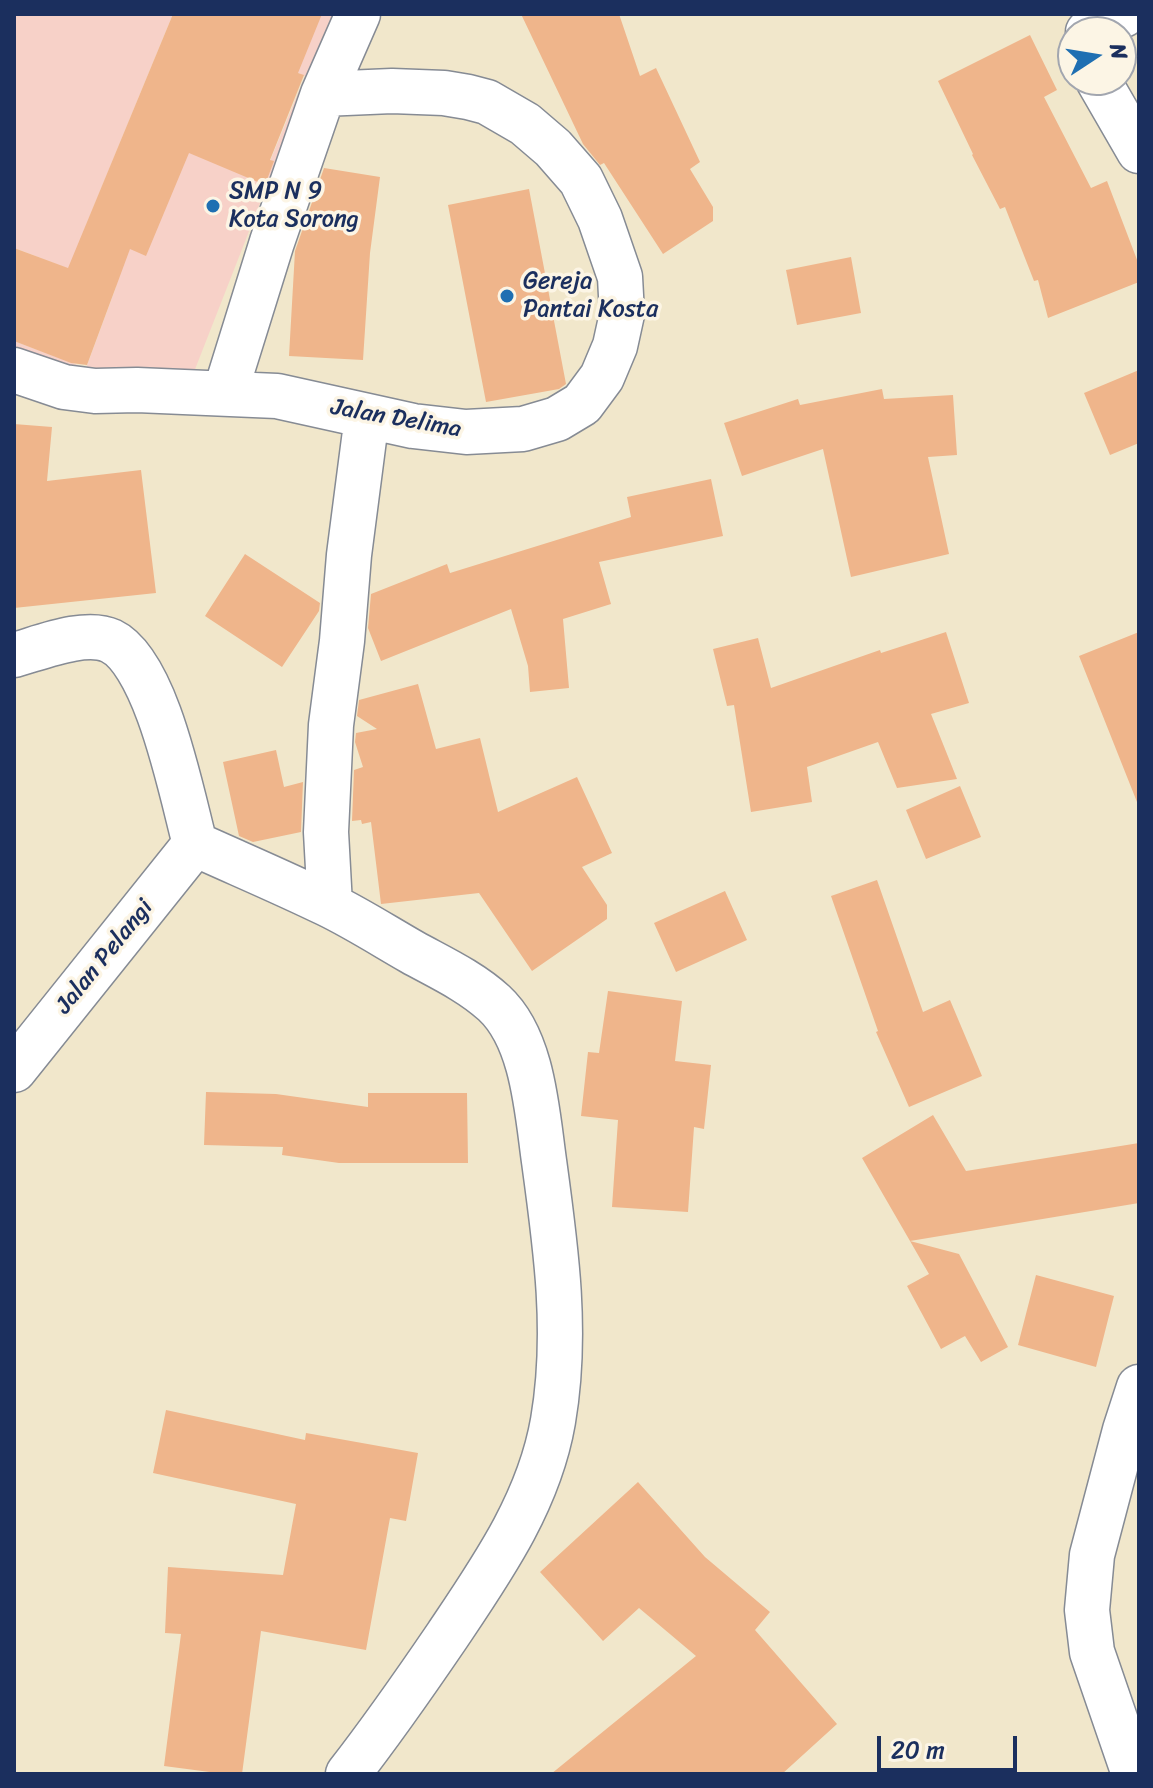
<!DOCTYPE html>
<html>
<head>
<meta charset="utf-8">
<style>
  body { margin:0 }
  #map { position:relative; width:1153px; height:1788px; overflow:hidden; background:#f1e7cb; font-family:Sriracha,sans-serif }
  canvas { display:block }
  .frame { position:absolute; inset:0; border:16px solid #1b2f5e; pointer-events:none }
  .north { position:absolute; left:1057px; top:16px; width:80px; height:80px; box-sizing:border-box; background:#fcf5e5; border:2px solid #a2a6af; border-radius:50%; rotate:78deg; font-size:22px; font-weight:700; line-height:32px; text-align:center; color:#1b2f5e }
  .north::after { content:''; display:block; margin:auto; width:28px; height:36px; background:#1f6fb2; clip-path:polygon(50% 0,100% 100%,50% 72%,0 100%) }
  .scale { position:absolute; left:877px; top:1736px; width:140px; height:36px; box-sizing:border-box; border:4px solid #1b2f5e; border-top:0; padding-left:10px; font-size:24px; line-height:28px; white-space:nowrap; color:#1b2f5e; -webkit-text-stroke:6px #fcf5e5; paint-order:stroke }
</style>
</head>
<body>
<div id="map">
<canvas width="1153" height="1788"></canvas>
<div class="frame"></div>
<div class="north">N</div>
<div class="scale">20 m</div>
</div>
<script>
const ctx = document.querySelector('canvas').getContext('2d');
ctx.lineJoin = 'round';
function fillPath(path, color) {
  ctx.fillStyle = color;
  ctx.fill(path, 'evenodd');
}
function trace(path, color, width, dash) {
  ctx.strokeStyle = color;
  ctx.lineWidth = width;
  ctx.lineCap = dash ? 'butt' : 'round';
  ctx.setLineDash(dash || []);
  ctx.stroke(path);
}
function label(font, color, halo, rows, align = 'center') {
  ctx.font = font + ' Sriracha,sans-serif';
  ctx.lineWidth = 7;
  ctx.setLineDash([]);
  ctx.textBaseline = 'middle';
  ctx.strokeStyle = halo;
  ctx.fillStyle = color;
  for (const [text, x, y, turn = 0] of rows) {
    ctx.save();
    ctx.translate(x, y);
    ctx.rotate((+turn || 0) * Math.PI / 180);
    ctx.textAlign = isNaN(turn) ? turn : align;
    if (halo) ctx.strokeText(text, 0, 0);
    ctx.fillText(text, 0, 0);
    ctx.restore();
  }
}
const built = new Path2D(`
  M14,14H173L84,230L246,14H334L192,377L72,382L14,356V341L86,368L116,287L17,249L14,256ZM240,48L305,76L261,183Z`);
const building = new Path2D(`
  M173,14H322L298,73L304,75L270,160L274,161L265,185L189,153L146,256L130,249L87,365L71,363L14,341V248L68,268Z
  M521,14H619L640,76L656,68L700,162L690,169L713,207V221L663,254L604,163L600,165L583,144Z
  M1030,35L1057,90L1044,97L1091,188L1107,181L1139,265V282L1048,318L1038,280L1034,281L1005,207L1000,209L972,155L973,154L938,81Z
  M324,168L380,177L370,253L363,360L289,356L295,251Z
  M529,189L566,384L559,389L486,402L448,205Z
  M851,257L861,313L797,325L786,270Z
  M1139,370V443L1110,455L1084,393Z
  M882,389L884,399L953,395L957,455L928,457L949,554L851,577L823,449L742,476L724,423L798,399L800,405Z
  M14,424L52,427L47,481L141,470L156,593L14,608Z
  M711,479L723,536L599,562L611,604L563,619L569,688L530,692L528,666L511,609L381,661L368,628L371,594L447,564L450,573L631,517L627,497Z
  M245,554L320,603L319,611L282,667L205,616Z
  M946,632L969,703L931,714L957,779L897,788L878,742L807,767L812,802L751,812L734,705L727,706L713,649L758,638L771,688L880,650L881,653Z
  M1139,632V802H1137L1079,656Z
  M418,684L436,749L480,738L498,812L577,777L612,853L582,867L607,905V919L532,971L479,893L381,904L371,822L362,824L361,820L352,821L354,770L363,767L355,742L356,733L377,729L357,716L359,700Z
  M276,750L284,787L303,782L301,832L253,842L239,836L223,762Z
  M960,786L981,837L926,859L906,810Z
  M877,880L923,1012L950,1000L982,1076L909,1107L876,1032L878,1031L831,896Z
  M725,891L747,940L676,972L654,923Z
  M608,991L682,1001L675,1061L711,1065L704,1129L694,1127L688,1212L612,1207L618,1120L581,1116L588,1052L599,1053Z
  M206,1092L276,1094L368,1107V1093H467L468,1163H339L282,1155L283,1147L204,1145Z
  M933,1115L966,1171L1139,1143V1203L910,1241L862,1158Z
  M910,1241L959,1254L1008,1347L981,1362L965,1336L941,1349L907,1286L929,1274Z
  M1036,1275L1114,1296L1096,1367L1018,1345Z
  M166,1410L305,1440L306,1433L418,1453L406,1521L390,1518L366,1650L261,1631L242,1774H225L164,1766L181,1634L165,1633L168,1567L283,1575L296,1504L153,1473Z
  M638,1482L705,1557L770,1612L755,1630L837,1724L782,1774H551L696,1656L639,1608L603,1641L540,1572Z`);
const minor = new Path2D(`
  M1088,32L1125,14
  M1098,80L1139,151
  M14,370L64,387L95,391L137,390L277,396L413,426L466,432L523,429L557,419L582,404L602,377L615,346L622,314L620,277L600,219L581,180L553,148L525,124L487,102L468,97L444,93L392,91L323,94
  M225,393L272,242L323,94L358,14
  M14,655C40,648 85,629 111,641C157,663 182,796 195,844C239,864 284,883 327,904C356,918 384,936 412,952C439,967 470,981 494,1003C533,1039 537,1111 544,1161C556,1248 568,1334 553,1421C539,1502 492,1569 447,1636C415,1683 383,1729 348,1774
  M330,905L326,832L331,725L342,641L349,555L367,416
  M14,1070L195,844
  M1134,1774L1092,1652L1087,1610L1092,1555L1125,1430L1139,1387`);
const markers = [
  [213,206,8,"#1f6fb2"],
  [507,296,8,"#1f6fb2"]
];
const poiNames = [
  ["SMP N 9",229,192],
  ["Kota Sorong",229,220],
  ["Gereja",523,282],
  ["Pantai Kosta",523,310]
];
const streetNames = [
  ["Jalan Delima",396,419,10],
  ["Jalan Pelangi",105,957,-51]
];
fillPath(built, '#f7d1c8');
fillPath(building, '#efb58b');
trace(minor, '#868b94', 47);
trace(minor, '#fff', 44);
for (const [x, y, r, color] of markers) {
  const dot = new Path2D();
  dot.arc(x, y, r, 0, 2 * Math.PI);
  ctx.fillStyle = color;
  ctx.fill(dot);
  trace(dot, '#fcf5e5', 3);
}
label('24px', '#1b2f5e', '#fcf5e5', poiNames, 'left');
label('24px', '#1b2f5e', '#fcf5e5', streetNames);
</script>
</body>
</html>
